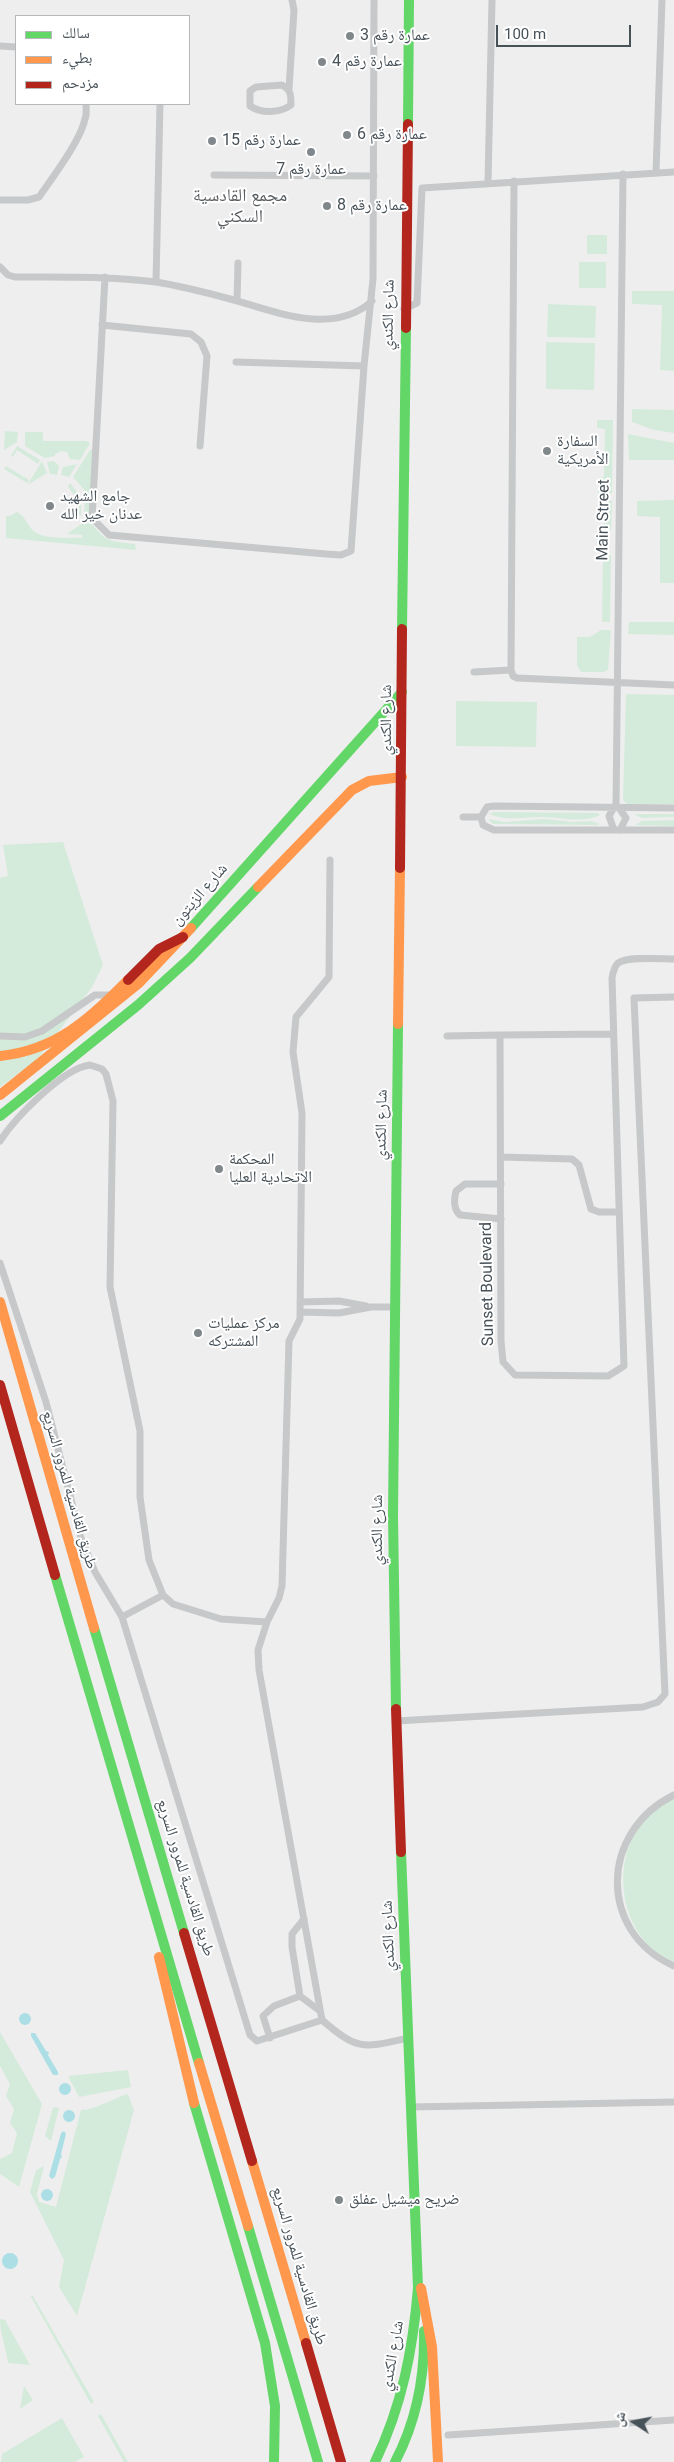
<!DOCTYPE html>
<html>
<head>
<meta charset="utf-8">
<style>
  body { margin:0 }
  #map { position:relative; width:674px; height:2462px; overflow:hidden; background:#eee; font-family:Roboto,"Noto Naskh Arabic",sans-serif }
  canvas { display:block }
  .legend { position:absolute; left:15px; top:15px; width:175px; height:90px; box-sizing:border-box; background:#fff; border:1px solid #b5b9bc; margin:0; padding:6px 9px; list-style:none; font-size:15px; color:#475158 }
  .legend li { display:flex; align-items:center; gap:10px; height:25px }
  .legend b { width:25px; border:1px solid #b5b9bc }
  .north { position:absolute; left:609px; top:2397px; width:50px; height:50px; -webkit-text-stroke:4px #fff; paint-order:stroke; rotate:281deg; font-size:14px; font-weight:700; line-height:20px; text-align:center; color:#475158 }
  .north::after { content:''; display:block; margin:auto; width:18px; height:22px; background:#475158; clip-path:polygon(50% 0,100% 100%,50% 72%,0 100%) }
  .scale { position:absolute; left:496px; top:25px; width:135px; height:22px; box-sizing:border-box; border:2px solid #475158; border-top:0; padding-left:6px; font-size:15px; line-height:18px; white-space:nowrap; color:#475158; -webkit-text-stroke:4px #fff; paint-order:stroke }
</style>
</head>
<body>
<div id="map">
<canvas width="674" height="2462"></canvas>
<ul class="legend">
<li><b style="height:6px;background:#63d668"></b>سالك</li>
<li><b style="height:6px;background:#ff974d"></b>بطيء</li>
<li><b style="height:6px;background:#b3261e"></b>مزدحم</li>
</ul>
<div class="north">ش</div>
<div class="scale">100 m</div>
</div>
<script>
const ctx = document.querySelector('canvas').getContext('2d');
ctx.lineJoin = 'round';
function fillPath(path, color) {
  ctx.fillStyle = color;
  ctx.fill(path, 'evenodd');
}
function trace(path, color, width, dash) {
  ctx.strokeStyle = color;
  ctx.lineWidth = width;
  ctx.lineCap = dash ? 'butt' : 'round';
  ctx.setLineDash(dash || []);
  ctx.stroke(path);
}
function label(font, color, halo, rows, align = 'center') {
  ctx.font = font + ' Roboto,"Noto Naskh Arabic",sans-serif';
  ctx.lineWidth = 4;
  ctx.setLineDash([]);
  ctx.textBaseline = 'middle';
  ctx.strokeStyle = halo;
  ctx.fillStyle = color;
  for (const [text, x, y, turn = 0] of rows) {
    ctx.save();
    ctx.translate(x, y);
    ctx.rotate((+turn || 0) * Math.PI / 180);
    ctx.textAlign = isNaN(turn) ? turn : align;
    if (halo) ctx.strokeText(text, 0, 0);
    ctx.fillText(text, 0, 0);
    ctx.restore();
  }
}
const green = new Path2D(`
  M587,235H607V254H587Z
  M579,262H606V288H579Z
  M632,291H674V371L660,370L662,305L632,304Z
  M548,304L596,306L595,338L547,337Z
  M546,342L595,343L594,390L546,389Z
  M632,409L674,410V433L654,430L632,422Z
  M597,420H613L612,493H598L599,477H604L605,429L597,428Z
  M5,431L18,432L17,442L4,450Z
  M25,432H43V441H86L90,443L80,460L70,459L67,452L61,451L55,454V456L45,458L25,446Z
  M628,434L674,443V460H629Z
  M17,446L40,460L38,464L17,450L13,457L11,456Z
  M90,450H94L90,522C107,543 109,541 135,544L136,550L6,538V516H10L17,512C26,516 27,527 35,532C47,540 69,537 82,538V535L67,534L84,522L85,491L73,477Z
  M42,461L47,473L29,484H28Z
  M54,461L59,466L57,475L50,474L47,462Z
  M77,464L69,477L61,475L63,467Z
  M6,466L29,480L27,483L4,469Z
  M70,483L81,497V515H79V501L68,487Z
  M674,500V583H660V517L637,516V501Z
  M605,501H612L611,530H604Z
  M603,555H611L610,622H602Z
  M629,622H674V635L628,634Z
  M601,630H611L608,670L604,672H581L577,665V637H590Z
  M626,694L674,695V804H627L623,800Z
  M456,701L537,702L536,747L456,746Z
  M494,812L598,813L600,815C583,824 561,817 543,817C524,816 507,822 489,814Z
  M634,814H674V817L642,818Z
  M488,819L505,822L544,819L574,822L591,821L600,824L597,825L493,824Z
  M674,820V826L635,825L642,821Z
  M63,842L103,965L92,987L38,1059L0,1087V878L8,876L3,845Z
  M674,1799V1963C659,1958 648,1948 640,1935C610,1891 620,1819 674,1799Z
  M0,2032L42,2104L19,2187L0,2174V2159L12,2153L17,2133L10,2123L14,2109L6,2096L10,2084L0,2066Z
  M128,2070L131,2087L79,2097L68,2076Z
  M128,2094L134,2110L77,2316L59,2287L64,2260L30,2192L36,2170L44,2166L37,2194L39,2202L56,2207L81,2110C95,2110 114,2098 128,2094Z
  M53,2107L59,2108L51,2141L45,2136Z
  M30,2295L33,2296L94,2402L91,2404Z
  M0,2319L5,2320L30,2365L8,2363C6,2347 0,2334 0,2319Z
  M24,2386L33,2400L20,2409Z
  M101,2414L128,2462H124L98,2416Z
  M62,2418L84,2457L75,2462H1L2,2454Z`);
const water = new Path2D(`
  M19 2019a6 6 0 1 1 12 0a6 6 0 1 1-12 0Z
  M31,2033H35L46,2051L49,2052L48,2055L58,2072V2075H53L31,2036Z
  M59 2089a6 6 0 1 1 12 0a6 6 0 1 1-12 0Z
  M63 2116a6 6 0 1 1 12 0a6 6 0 1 1-12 0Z
  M64,2131L66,2134L61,2154L62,2157L60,2159L55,2177L52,2179L49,2176L61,2133Z
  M41 2195a6 6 0 1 1 12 0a6 6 0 1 1-12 0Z
  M2 2261a8 8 0 1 1 16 0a8 8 0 1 1-16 0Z`);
const street = new Path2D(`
  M0,46L16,47
  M282,85C291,90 291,95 291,105C280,113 262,114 250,106V91L256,87Z
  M289,89L294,10L292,0
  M656,172L662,0
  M214,175L374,176
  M514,181L511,670L513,676L517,678L674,685
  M488,183L492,0
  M0,200H28L39,197C52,178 81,140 85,119C87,115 86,109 86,104
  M0,267L8,275L15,277C62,277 109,276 156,282C182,286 208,293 234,300C276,312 334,336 372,301
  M105,277L92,518L109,535L326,554L341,555L351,551L364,366L373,279L374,0
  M156,282L160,104
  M237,301L238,263
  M404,309L417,303L422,188L674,172
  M102,325L191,334L201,342L207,356L200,446
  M236,362L364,366
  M474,672L511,670
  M614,807L609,816L614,830
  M616,807L623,174
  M619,808L626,818L620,830
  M674,808L494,806L487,807L481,817L483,825L494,830H674
  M463,817H481
  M612,1034L500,1035L501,1341L503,1362L515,1375L608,1376L624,1366L612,978C613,972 614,967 618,963C627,956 662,959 674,959
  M0,1036L25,1037L42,1031L95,995H112
  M447,1036L500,1035
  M0,1141C15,1118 63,1068 90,1065L102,1069L106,1074L113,1101L110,1287L140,1431V1497L149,1560L163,1595L173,1604L221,1619L267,1622L279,1598L282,1586L289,1341L300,1319L302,1113L293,1052L296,1017L329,977L330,860
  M501,1157L572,1159L579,1165L591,1209L599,1212H618
  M501,1184H465L456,1191C454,1199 453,1209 460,1215L501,1219
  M0,1263L46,1402L81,1538L95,1572L122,1617
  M300,1302L339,1301L366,1306
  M300,1312L339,1313L371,1307H394
  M163,1595L122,1617L250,2035L257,2041L322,2020L259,1670L258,1650L267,1622
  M396,1721L643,1707L658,1702L665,1694L634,998L674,997
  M674,1795C600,1831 597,1932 674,1966
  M300,1996L292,1947V1934L304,1919
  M322,2020C358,2051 363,2048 408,2038
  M270,2038L263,2016L274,2006L300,1996L320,2011
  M411,2107L674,2102
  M448,2435L674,2420`);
const fast = new Path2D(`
  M408,124L409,0
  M402,629L406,328
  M191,928L402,692
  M0,1116L138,1005L190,958L258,887
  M55,1575L199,2063
  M94,1628L184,1933
  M396,1709L393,1516L398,1024
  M194,2103L265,2343L275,2406L274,2462
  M248,2226L318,2462
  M375,2462C402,2406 413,2349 418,2288L401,1852
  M395,2462C417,2420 425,2378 424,2331`);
const slow = new Path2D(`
  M258,887L352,790L369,781L402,777
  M398,1024L400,868
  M0,1056C57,1050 89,1019 128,980
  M0,1095L139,983L191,928
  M0,1302L94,1628
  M159,1957L194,2103
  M199,2063L248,2226
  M252,2161L306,2343
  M421,2288L432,2347L438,2462`);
const jam = new Path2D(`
  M406,328L408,124
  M400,868L402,629
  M128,980L159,949L183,937
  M0,1385L55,1575
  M396,1709L401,1852
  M184,1933L252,2161
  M306,2343L341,2462`);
const markers = [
  [350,36,5,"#81888c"],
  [322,62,5,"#81888c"],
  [347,135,5,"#81888c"],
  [212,141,5,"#81888c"],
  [311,152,5,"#81888c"],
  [327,206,5,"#81888c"],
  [547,451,5,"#81888c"],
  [50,506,5,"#81888c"],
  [219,1169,5,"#81888c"],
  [198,1333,5,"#81888c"],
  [339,2200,5,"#81888c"]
];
const poiNames = [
  ["عمارة رقم 3",360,36],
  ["عمارة رقم 4",332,62],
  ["عمارة رقم 6",357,135],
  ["عمارة رقم 15",222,141],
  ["عمارة رقم 7",311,170,"center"],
  ["عمارة رقم 8",337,206],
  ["السفارة",557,442],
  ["الأمريكية",557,460],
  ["جامع الشهيد",60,497],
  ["عدنان خير الله",60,515],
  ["المحكمة",229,1160],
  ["الاتحادية العليا",229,1178],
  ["مركز عمليات",208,1324],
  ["المشتركه",208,1342],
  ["ضريح ميشيل عفلق",349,2200]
];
const streetNames = [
  ["شارع الكندي",389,315,-89],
  ["Main Street",604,520,-89],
  ["شارع الكندي",387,720,-90],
  ["شارع الزيتون",200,895,-49],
  ["شارع الكندي",382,1125,-89],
  ["Sunset Boulevard",488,1284,-91],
  ["طريق القادسية للمرور السريع",69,1490,74],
  ["شارع الكندي",378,1530,-90],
  ["طريق القادسية للمرور السريع",185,1878,73],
  ["شارع الكندي",389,1936,-92],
  ["طريق القادسية للمرور السريع",299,2266,74],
  ["شارع الكندي",393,2356,-80]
];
const neighbourhoodNames = [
  ["مجمع القادسية",240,196],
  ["السكني",240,217]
];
fillPath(green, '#d4ebdb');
fillPath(water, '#acdee6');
trace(street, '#c6c8c9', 7);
trace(fast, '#63d668', 10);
trace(slow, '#ff974d', 10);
trace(jam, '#b3261e', 10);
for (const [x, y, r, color] of markers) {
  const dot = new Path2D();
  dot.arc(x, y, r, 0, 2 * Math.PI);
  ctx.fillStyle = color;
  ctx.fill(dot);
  trace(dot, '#fff', 2);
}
label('16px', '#475158', '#fff', poiNames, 'left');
label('16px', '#475158', '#fff', streetNames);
label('18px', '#5a5e61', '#fff', neighbourhoodNames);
</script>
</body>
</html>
